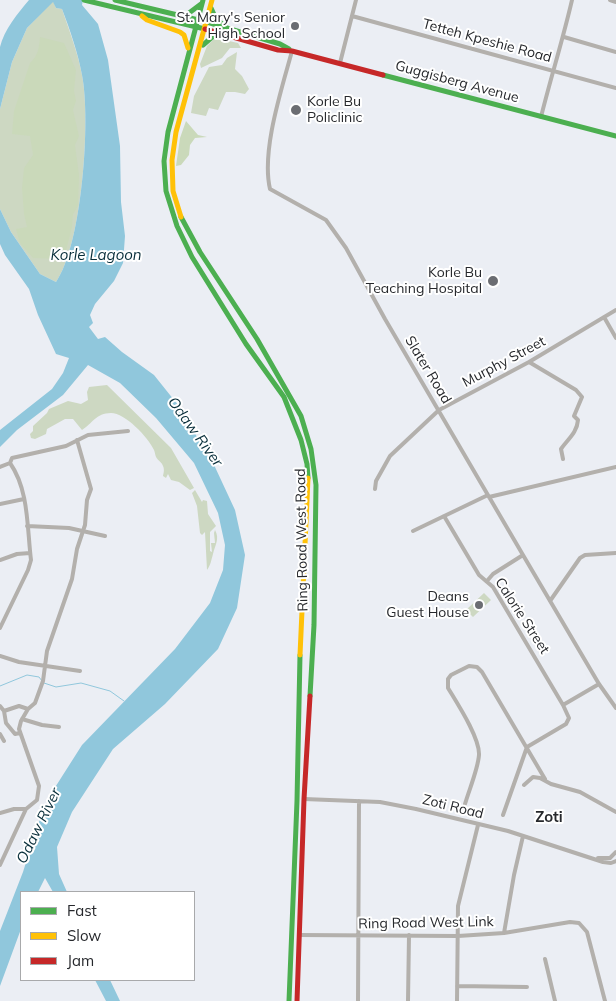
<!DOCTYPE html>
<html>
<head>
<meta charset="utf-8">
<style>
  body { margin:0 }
  #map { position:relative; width:616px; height:1001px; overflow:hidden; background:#ebeef4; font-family:Mulish,sans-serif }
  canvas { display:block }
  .legend { position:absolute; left:20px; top:891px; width:175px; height:90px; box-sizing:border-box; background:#fff; border:1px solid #a8a9ab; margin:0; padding:6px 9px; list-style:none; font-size:15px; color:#26282c }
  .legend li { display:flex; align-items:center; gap:10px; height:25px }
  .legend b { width:25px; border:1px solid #a8a9ab }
</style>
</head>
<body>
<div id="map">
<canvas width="616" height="1001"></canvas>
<ul class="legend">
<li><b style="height:6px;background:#4caf50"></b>Fast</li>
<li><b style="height:6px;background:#ffc107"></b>Slow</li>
<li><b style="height:6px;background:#c62828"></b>Jam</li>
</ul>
</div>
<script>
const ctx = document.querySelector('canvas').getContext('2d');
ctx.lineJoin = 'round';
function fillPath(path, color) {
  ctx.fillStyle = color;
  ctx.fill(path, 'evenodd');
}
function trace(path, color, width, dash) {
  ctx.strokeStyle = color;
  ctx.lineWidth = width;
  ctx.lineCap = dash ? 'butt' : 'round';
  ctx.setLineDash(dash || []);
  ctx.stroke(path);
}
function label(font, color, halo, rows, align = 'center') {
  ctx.font = font + ' Mulish,sans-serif';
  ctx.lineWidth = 4;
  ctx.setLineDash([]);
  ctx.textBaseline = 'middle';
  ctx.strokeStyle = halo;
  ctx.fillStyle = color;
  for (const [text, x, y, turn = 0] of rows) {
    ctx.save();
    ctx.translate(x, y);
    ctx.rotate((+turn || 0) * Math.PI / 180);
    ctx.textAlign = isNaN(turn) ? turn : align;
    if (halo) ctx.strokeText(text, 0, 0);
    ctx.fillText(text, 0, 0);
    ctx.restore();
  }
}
const green = new Path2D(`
  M53,1L56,8L62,9C69,30 78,53 82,75C91,120 82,245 56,282L40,274L11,232L0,209V109L12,62L27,28Z
  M215,38L238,43L241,48H230L222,58L201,68L200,64L207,46Z
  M237,52L235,69L242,76L249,89L245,94L235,92H226L218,110L209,108L206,116L191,113L194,96L209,67L222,65L227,58Z
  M107,385L171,448L194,488L190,490L179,482L171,480L168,474L166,478L163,476C163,475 165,470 163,466C162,462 158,461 156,457C155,455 155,452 154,450C148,437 125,413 111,413C96,413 92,424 82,430L73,419H65L47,429L46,434L35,439L31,438L30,434L33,431V426L47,413L49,409L68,401L81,404L88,400L87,392L89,387Z
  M195,490L202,502L203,500L207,501L208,514L216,526L210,532V551L212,552L211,543H215L214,533L215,530C220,539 215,545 213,554C211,561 211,564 207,570L205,532L202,535L200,533L197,506L192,493Z
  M484,593L491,600L473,617L466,610Z`);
const forest = new Path2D(`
  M40,37L64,43L76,70L74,91L76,101L73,110L79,136L75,145L79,175L78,206L73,214L72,227L64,259L33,258L20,243L16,229L27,227L24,214L22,188L24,168L33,155L30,136L12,134L14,111L30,63C38,56 39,48 40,37Z
  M186,121L198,135L207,137L195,138L190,145L189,155L181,165L176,166L180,138Z`);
const water = new Path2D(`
  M29,0H83L82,5L98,24L108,60L120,146L121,202L125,236L123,263L114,281L95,304L90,315L93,323L89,327L98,339L105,337L122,352L154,375L178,405L215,467L235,510L245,555L237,608L218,649L165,704L113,749L72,812L57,847L59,874L67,892H53L45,878L38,892H21V929L0,986V931L23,872L38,824L54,789L82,745L175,649L210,603L223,570L225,545L218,513L194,463L156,418L120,383L88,365L63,395L17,430L0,447V430L52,389L63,373L69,358L56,354L38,315L29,289L5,255L0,244V209L11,232L40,274L56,282C82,245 91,120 82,75C78,53 70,30 62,9L56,8L53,2L27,28L12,62L0,109V47C4,30 18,13 29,0Z
  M95,980H110L120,1001H106Z`);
const stream = new Path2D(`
  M44,683L56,687L81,683L110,691L124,701
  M0,686L27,675L39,677L42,681`);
const street = new Path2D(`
  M610,0L616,2
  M352,16L616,88
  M564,37L616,52
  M292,51C282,88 261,151 270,189L326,220L346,248L385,319L523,555L599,684L616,708
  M340,63L356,0
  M541,117C551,77 563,39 572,0
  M604,317L616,338
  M529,362L576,390L582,397L574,416L578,420C577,433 568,439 561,449L563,459
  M0,467L10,463L12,458L66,446L88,435L128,431
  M375,489L376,481L390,456L439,410L529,362L616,310
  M489,497L616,467
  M0,504L24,499
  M444,516L479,575L493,587L563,705L569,718L566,724L527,747L503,815
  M27,526L69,528L105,536
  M413,531L488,495
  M0,560L17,554L30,553
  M487,581L493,574L523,555
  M550,601L580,558L585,555L616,553
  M0,628L28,570L31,560C27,528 29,490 10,463
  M0,656L19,662L80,671
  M563,705L599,684
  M0,706L4,711L19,706L28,709
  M4,711L6,723L15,734L20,733
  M22,719L42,725L59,727
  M0,734L4,741
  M524,785L533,777L540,778L551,784L580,792L616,812
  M304,799L380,802L416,809L508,831L603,862L611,863L616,861
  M465,804C469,790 478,769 479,755C480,738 457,703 448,688V679L451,675L469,666L477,667L482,672L545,779
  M0,813L14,809H26
  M598,858H610L616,852
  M0,865L26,809L37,800L39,786L19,729L21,721L28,709L35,703L43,681L47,651L72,579L77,549L85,525L87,500L91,489L77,440
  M504,933L514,875L523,836
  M299,935L458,936L504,933L570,922L579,923L587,932L605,1001
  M545,959L555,1001
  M457,986L527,987
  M358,1001L359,801
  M408,1001L409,935
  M457,1001L458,906L478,825`);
const fast = new Path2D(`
  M84,0L205,29
  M115,0L207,22
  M203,0L168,132L164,161L166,191L177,226L192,257L246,344L284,397L301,440L307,464L308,478
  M211,8L216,19L226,27
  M185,16L201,4
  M207,22L280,44L289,49
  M203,45L218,32
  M383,75L616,136
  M181,217L200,252L257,339L301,416L311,449L316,485L314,625L310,696
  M289,1001L297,801L300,655`);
const slow = new Path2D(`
  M142,16L147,20L180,32L184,35L188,48
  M181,217L173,191L172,160L176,132L212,0
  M300,655L308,478`);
const jam = new Path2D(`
  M205,29L278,50L292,51L383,75
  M297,1001L304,799L310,696`);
const markers = [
  [295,26,5,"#6b6d72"],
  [296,110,6,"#6b6d72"],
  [493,281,6,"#6b6d72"],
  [479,605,5,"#6b6d72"]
];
const poiNames = [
  ["St. Mary's Senior",285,18],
  ["High School",285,34],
  ["Korle Bu",307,102,"left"],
  ["Policlinic",307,118,"left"],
  ["Korle Bu",482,273],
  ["Teaching Hospital",482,289],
  ["Deans",469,597],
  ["Guest House",469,613]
];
const streetNames = [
  ["Tetteh Kpeshie Road",487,41,15],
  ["Guggisberg Avenue",457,82,15],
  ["Murphy Street",504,362,-28],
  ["Slater Road",428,370,59],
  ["Ring Road West Road",302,540,-91],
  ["Calorie Street",522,616,57],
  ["Zoti Road",453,807,14],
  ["Ring Road West Link",426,923,-1]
];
const waterNames = [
  ["Korle Lagoon",96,255],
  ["Odaw River",195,432,54],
  ["Odaw River",39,826,-64]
];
const neighbourhoodNames = [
  ["Zoti",549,817]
];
fillPath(green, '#cdd8c2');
fillPath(forest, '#cad9ba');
fillPath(water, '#90c7dc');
trace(stream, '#90c7dc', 1);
trace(street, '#b3b0ac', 4);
trace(fast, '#4caf50', 5);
trace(slow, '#ffc107', 5);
trace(jam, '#c62828', 5);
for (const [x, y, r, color] of markers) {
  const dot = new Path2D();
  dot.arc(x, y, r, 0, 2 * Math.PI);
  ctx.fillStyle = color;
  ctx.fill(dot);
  trace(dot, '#fff', 2);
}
label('14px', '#26282c', '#fff', poiNames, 'right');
label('14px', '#26282c', '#fff', streetNames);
label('italic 15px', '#082e3a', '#fff', waterNames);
label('bold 15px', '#26282c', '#fff', neighbourhoodNames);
</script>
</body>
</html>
